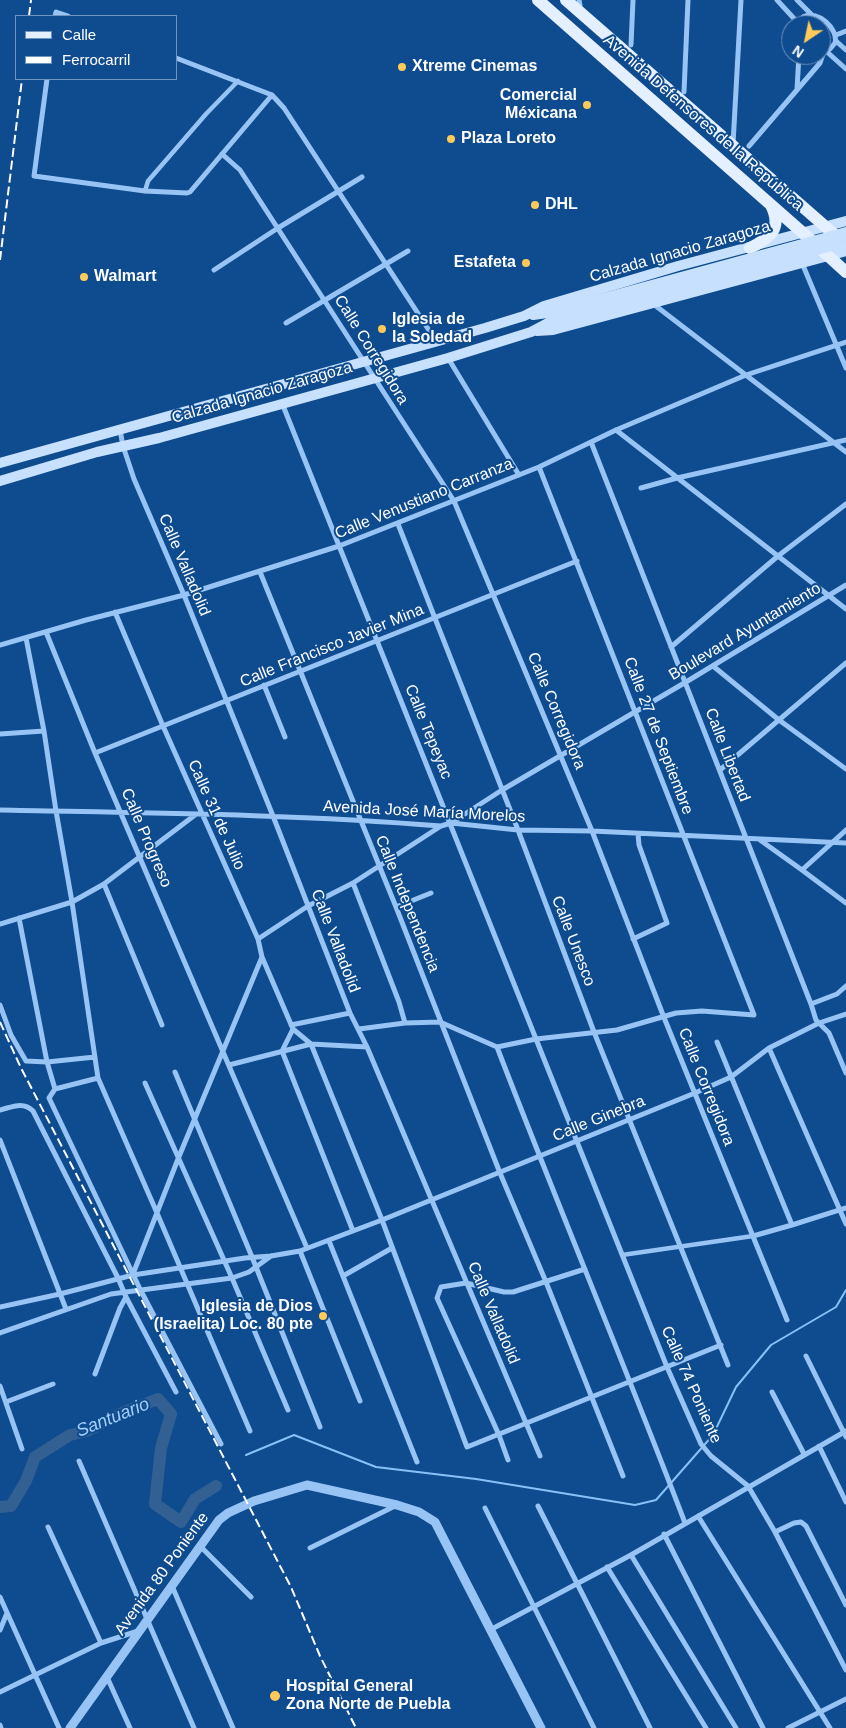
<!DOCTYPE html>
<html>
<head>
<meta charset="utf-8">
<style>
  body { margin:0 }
  #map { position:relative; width:846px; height:1728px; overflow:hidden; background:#0e4b8f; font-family:Helvetica,sans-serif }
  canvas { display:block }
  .legend { position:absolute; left:15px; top:15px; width:162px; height:65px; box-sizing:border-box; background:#0e4b8f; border:1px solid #6e93bc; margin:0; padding:6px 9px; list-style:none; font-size:15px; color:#fff }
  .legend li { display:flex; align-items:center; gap:10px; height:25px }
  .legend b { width:25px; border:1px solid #6e93bc }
  .north { position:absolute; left:781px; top:15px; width:50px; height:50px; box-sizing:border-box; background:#0e4b8f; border:1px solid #6e93bc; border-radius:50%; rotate:214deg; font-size:14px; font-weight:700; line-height:20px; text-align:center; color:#fff }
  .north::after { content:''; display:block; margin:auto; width:18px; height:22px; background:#ffca5a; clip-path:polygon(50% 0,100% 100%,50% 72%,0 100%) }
</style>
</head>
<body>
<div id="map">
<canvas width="846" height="1728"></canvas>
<ul class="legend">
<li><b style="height:6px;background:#e4efff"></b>Calle</li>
<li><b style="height:6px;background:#fff"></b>Ferrocarril</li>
</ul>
<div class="north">N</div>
</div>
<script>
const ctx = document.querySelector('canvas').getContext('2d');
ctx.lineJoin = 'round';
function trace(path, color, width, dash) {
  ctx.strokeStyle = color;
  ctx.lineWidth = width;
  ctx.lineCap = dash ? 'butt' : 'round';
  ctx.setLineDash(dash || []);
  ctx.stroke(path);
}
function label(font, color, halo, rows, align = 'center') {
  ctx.font = font + ' Helvetica,sans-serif';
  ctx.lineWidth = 4;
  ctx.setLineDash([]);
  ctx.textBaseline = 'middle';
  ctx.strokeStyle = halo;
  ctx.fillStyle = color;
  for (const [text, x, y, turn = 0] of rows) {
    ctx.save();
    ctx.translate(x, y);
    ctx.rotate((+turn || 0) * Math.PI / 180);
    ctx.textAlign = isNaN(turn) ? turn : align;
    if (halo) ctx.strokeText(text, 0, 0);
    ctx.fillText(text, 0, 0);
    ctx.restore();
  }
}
const stream = new Path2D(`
  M246,1455L294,1435L376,1467L476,1479L635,1505L656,1500L713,1435L736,1387L771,1345L836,1307L846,1290`);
const river = new Path2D(`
  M0,1507L11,1506L26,1481L35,1457L70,1435L87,1431L124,1412L158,1399L171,1414L161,1448L155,1504L181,1522L195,1499L216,1486`);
const pedestrian = new Path2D(`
  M145,191L148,181L206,114L238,81
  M622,1255L753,1236`);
const minor = new Path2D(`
  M579,0L580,5
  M777,0L799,24
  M797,0L811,14
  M55,16L56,12L68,16
  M799,25L803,17C817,9 839,29 835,43L830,49L821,51
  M836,35L846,31
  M836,41L846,50
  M631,45L633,0
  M826,51L846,69
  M176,58L272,95L284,108L436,341
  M47,79L34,176L145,191L187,193L190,192L272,95
  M797,89L799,55
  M684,92L688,0
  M733,144L741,0
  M749,146L820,63L824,51
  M222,154L240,170L454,501L592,831L663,1015L787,1320
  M802,263L846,368
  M214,270L278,228L362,177
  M652,303L846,452
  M286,323L408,251
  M448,358L519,475
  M282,403L667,1367L701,1444L711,1456L748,1486L775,1532L846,1670
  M120,430L123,446L134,479L184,595L273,816L350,1013L367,1047L540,1456
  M616,430L846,609
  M591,442L811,1004L816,1020L829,1033L846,1073
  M641,488L677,478L846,440
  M398,524L518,830L594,1032L728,1365
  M260,572L396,907L500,1173L546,1282L623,1476
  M115,612L163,726L258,939L262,957L293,1029L311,1044L382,1220L467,1447L721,1345
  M46,632L95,753L307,1248
  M26,638L44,731L56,811L72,902L98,1078L157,1213L250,1431
  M0,645L86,620L184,595L339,546L539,467L616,430L746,375L846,342
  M671,647L778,556L846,504
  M713,666L779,720L846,769
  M264,685L285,737
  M0,734L44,731
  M95,753L577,561
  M720,770L846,663
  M0,810C147,813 294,814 441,826L451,823L518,830L592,831L846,843
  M451,823L502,790L686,682L846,585
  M760,840L802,870L846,903
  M802,870L846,830
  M353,883L399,1002L405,1023
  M104,884L162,1025
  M396,907L431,893
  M19,918L47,1062L55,1089
  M0,924L72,902L104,884L195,815
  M258,939L308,906L353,883L441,826
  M633,939L667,923L639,845L638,834
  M811,1004L837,994L846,986
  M0,1005L11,1035L26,1061L47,1062L95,1057
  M291,1025L350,1013
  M293,1029L282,1051L353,1231
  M359,1029L405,1023L440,1022L497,1047L536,1039L617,1030L676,1013L702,1011L754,1015L539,467
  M717,1042L792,1225
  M497,1047C558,1206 624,1363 685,1523
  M769,1048L846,1224
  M229,1065L311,1044L367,1047
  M175,1072L252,1257L320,1427
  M98,1078L55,1089L49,1098L140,1289L221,1444
  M145,1083L232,1278L288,1410
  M0,1110C12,1107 23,1101 33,1111L118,1278L126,1297L176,1392
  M0,1140L66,1309
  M753,1236L792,1225L846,1208
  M329,1241L417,1462
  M300,1251L360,1401
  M133,1274L178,1159L262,957
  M343,1276L392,1248
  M0,1307L60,1294L133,1275L245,1258L271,1256L300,1251L382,1220L695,1093L731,1077L769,1048L819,1023L846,1014
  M0,1333L111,1294L232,1278L249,1272L271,1256
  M806,1356L846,1437
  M95,1374L120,1308L126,1297
  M0,1386L22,1449
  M772,1392L804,1454
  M6,1402L53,1384
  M819,1446L846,1502
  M508,1460L499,1435L437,1298L441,1287L466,1283L504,1292H513L585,1269
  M79,1461L194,1728
  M538,1506L650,1728
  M485,1508L594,1728
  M698,1516L830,1728
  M48,1527L101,1643
  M775,1532L794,1523L801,1522L806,1526L846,1605
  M664,1534L763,1728
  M201,1547L251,1597
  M310,1548L397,1505
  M631,1555L736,1728
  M607,1567L706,1728
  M172,1586L233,1728
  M0,1597L59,1728
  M0,1630L7,1613
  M490,1630L631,1555L846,1431
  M107,1677L130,1728
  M0,1692L101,1643L138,1631
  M0,1725L1,1728
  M788,1728L846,1699`);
const tertiary = new Path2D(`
  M70,1728L219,1520L228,1513L254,1501L307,1485L397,1505L419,1512L435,1522L541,1728`);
const secondary = new Path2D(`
  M533,315L547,313L593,301
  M537,331L553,330L846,251
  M0,463L485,328L524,316L544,306L678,266L846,221
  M0,481L97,452L159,438L448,358L531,332L550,322L595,310`);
const primary = new Path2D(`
  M538,0L803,233L846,272
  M566,0L843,242
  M750,248C770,238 783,229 771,205`);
const rail = new Path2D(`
  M29,16L31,0
  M0,260L22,79
  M0,1022L21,1068L291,1587L320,1656L356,1728`);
const secondaryBridge = new Path2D(`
  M593,301L846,232
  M595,310L846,242`);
const markers = [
  [402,67,5,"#ffca5a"],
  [587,105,5,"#ffca5a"],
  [451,139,5,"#ffca5a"],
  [535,205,5,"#ffca5a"],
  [526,263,5,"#ffca5a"],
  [84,277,5,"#ffca5a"],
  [382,329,5,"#ffca5a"],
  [323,1316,5,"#ffca5a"],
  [275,1696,6,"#ffca5a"]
];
const poiNames = [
  ["Xtreme Cinemas",412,67],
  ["Comercial",577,96,"right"],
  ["Méxicana",577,114,"right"],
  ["Plaza Loreto",461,139],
  ["DHL",545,205],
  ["Estafeta",516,263,"right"],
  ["Walmart",94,277],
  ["Iglesia de",392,320],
  ["la Soledad",392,338],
  ["Iglesia de Dios",313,1307,"right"],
  ["(Israelita) Loc. 80 pte",313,1325,"right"],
  ["Hospital General",286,1687],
  ["Zona Norte de Puebla",286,1705]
];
const streetNames = [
  ["Avenida Defensores de la República",703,123,41],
  ["Calzada Ignacio Zaragoza",680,252,-16],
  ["Calle Corregidora",371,350,58],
  ["Calzada Ignacio Zaragoza",262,393,-16],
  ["Calle Venustiano Carranza",424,499,-22],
  ["Calle Valladolid",184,565,67],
  ["Boulevard Ayuntamiento",745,632,-31],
  ["Calle Francisco Javier Mina",332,646,-22],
  ["Calle Corregidora",556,711,67],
  ["Calle Tepeyac",428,732,68],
  ["Calle 27 de Septiembre",658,736,69],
  ["Calle Libertad",727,755,69],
  ["Avenida José María Morelos",424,812,3],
  ["Calle 31 de Julio",216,815,66],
  ["Calle Progreso",146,838,67],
  ["Calle Independencia",407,904,68],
  ["Calle Valladolid",335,941,69],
  ["Calle Unesco",573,941,69],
  ["Calle Corregidora",706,1087,68],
  ["Calle Ginebra",599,1119,-22],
  ["Calle Valladolid",493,1313,67],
  ["Calle 74 Poniente",691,1385,66],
  ["Avenida 80 Poniente",162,1574,-54]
];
const waterNames = [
  ["Santuario",113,1418,-22]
];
trace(stream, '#88c0f8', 2);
trace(river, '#336093', 12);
trace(pedestrian, '#97c4f4', 4.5);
trace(minor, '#97c4f4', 5);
trace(tertiary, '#97c4f4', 9);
trace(secondary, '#c6e0fd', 10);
trace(primary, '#e4efff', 12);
trace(rail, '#fff', 2, [9, 4]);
trace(secondaryBridge, '#c6e0fd', 10);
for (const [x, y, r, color] of markers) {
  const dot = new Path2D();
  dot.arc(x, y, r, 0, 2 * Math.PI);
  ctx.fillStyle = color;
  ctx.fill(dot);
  trace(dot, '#0e4b8f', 2);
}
label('bold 16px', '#fff', '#0e4b8f', poiNames, 'left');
label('16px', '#fff', '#0e4b8f', streetNames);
label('italic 18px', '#a3cefb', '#0e4b8f', waterNames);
</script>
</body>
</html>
